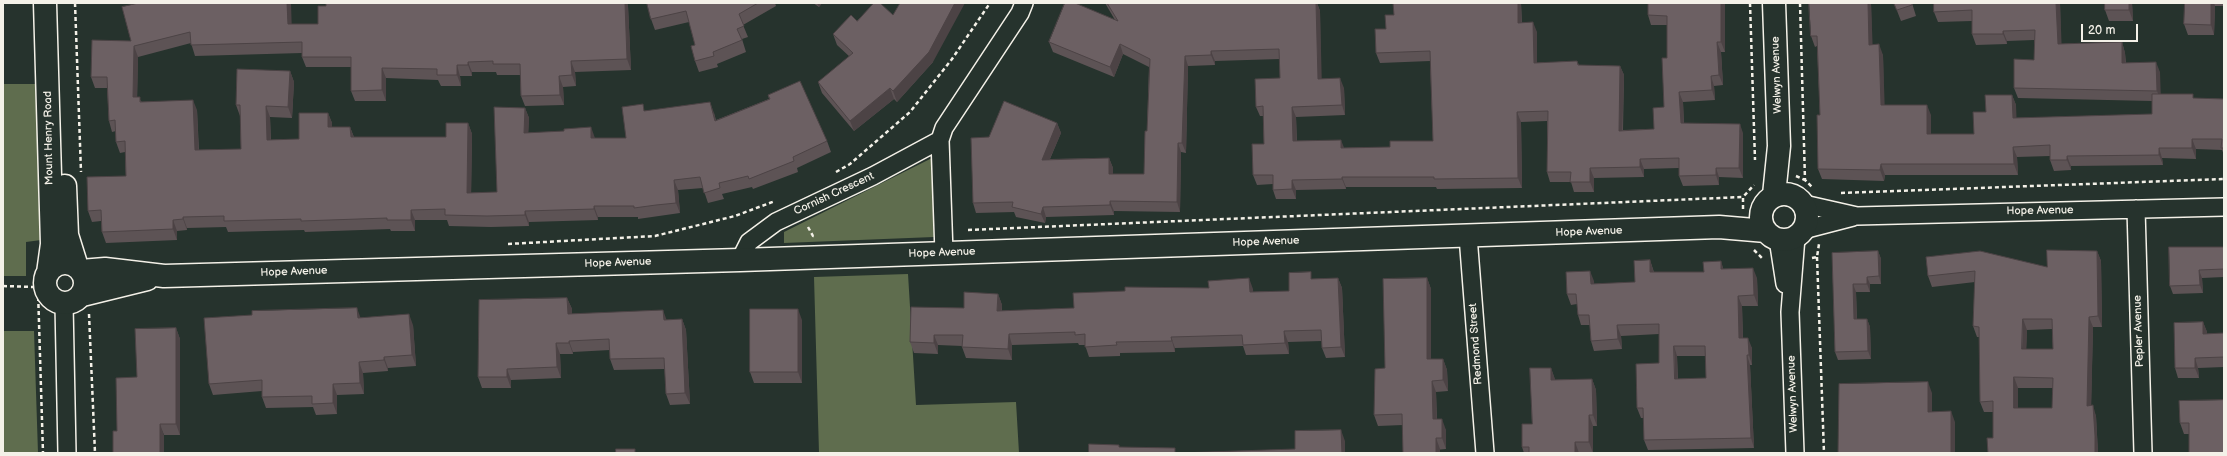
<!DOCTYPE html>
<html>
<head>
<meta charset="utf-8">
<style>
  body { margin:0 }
  #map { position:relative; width:2227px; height:456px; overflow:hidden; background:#26332d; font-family:"Balsamiq Sans",sans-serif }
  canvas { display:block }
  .frame { position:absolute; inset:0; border:4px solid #f4f1e8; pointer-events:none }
  .scale { position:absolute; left:2081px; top:24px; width:57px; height:18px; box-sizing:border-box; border:2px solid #f4f1e8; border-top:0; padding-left:5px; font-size:12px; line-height:14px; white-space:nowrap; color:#f4f1e8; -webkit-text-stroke:3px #26332d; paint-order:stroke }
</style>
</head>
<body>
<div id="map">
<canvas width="2227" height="456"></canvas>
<div class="frame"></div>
<div class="scale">20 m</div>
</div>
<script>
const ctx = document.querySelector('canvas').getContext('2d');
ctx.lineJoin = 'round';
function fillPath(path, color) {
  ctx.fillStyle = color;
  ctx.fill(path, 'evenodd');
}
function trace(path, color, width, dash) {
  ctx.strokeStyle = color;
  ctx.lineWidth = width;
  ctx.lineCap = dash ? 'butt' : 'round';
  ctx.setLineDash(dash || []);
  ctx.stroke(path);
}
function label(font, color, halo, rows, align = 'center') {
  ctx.font = font + ' "Balsamiq Sans",sans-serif';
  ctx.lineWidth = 3;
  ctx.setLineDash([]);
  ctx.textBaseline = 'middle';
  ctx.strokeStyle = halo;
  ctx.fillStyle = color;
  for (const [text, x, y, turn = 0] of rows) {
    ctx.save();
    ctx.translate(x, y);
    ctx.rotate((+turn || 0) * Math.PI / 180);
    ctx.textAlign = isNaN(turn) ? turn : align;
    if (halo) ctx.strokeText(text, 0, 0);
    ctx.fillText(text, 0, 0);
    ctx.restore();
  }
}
const green = new Path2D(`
  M3,84H38L41,240L26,242V276H3Z
  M932,158L934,237L784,243V232Z
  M908,274L916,405L1016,402L1019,453H819L814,277Z
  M3,331H34L38,453H3Z`);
const path = new Path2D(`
  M75,3L81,172
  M1750,3L1755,160
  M1800,3L1805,180L1813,188
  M836,172L850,164L910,112L952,59L990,3
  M1796,176L1805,180
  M1841,193L2224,179
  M1743,209V197L1754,185
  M808,227L813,236H815
  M968,230L1743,197
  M508,244L655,236L735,216L775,201
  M1754,250L1762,258
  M1817,257L1824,453
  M1812,258L1817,257L1819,244
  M3,286L34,287
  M38,290L43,453
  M89,314L95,453`);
const street = new Path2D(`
  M1804,204L1857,216L2224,207
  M2136,209L2143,453
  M1803,230L1853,217
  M1468,236L1485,453
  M1778,239L1785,284
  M944,253L940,140L944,128L1020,13L1024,3
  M740,260L749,242L776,222L873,176L940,140
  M64,304L67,453
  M1795,453L1790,312L1796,237`);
const secondary = new Path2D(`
  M45,3L52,244L48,273
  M65,186L67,235L77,267
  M1761 217a23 23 0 1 1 46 0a23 23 0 1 1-46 0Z
  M1774,195L1779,146L1774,3
  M45 283a20 20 0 1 1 40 0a20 20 0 1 1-40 0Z
  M81,271L105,269L164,276L740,260L1719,227L1766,231
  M82,295L147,279`);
const wall = new Path2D(`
  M326,3H627L628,6L631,70L575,72L576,86L563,87L564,105L525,106L521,96L520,75H497L496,72H472V76H460L461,86H441L438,80L386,78V101H355L351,91V67H306L302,57V53L195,56L191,43L138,57L137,97L142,102L197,110L199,150L241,149L240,116L236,105L290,71L294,82L292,118L270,117L271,140L299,139L328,113L332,123V127H350L354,137H446L468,123L472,134L471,193L497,192L525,108L529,118L528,133L595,138H626L645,111L714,113L716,120L769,99L768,95L827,141L831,152L797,168L798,172L753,189L752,187L722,194L724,199L708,203L703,188L678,190L680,213L638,219V217H598V220L529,222V226L491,227L449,226L447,220H415V231H391L390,229L305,232L304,230L228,232L226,227L187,228V230L177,231V240L106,243L102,232L101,221L92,222L88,211L126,176L125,152L120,153L116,142V131L112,132L109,121L107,88H95L91,77L131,41L122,7L291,24H318L326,6Z
  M647,3H775L776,6L743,25L748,37L742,39L746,52L717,64L718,67L699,72L695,61V45L689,22L655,30L651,19Z
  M813,3H822L819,7Z
  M1105,3H1317L1320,11L1321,79L1344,88L1345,115L1296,117L1297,141L1344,148L1390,147L1433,141L1430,61L1380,63L1376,53L1386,29L1394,15L1521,3L1522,23L1537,32V63L1577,61L1579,65L1620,66L1624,75L1623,130L1654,129L1664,107L1667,58V25H1651L1648,15L1725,3V52H1721L1723,85L1714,86L1715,100L1683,102L1684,123L1743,133V178L1719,177V185L1683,186L1679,176V168L1644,169V177L1594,178V192H1574L1571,182H1550L1547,172V121L1521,122L1522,188L1437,189L1436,187H1346V189L1296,190V199H1276L1273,190V184L1257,185L1253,175L1264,144L1263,116H1260L1256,107L1280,78V59L1215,61V65L1188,66L1186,153L1181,152L1180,212L1114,211V215L1046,217L1045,223L1016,217L1014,212L976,213L973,203L989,137L1057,123L1061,133L1050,159L1109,158L1113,168V174H1144L1147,131L1149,67L1123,54L1114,77L1053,52L1049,42L1115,20Z
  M1871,3L1872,45L1883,55L1884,105L1931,115V134H1974L1986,112L2012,95L2016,105V118L2152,114V101L2018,98L2014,88L2034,60V40L2007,41V44L1976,45L1972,34V21L1938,22L1934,12L2060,3L2061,44L2122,42L2125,53L2126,63L2160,72V94L2194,98L2224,99V155L2222,150L2196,149V159L2162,158L2163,165L2071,166V170L2054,171L2050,160V156L2017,157L2018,175H1885L1884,181L1822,179L1818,169L1820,115L1817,46L1815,47L1811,36Z
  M1894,3H1912L1916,16L1901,21Z
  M2105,3H2132L2133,21H2109L2105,10Z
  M2185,3H2224V6H2215L2214,35H2188L2184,24Z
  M893,15L933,62L897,102L894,99L854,131L822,93L818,82L850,57L837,45L833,34L857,21Z
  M2224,247V277L2202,278L2203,293L2173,294L2170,286Z
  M1878,251L1881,259V284H1870V292H1856L1857,319H1867L1870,327L1871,359L1838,360L1835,352L1832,253Z
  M2097,251L2101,261L2102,327H2093L2091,405L2096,416L2098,453H1988L1993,438V412H1984L1980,402L1979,337H1977L1973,326L1975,282L1932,287L1928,276L1926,257L2047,267ZM2052,329L2053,349H2026L2027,330ZM2018,388H2053L2052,408H2018Z
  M1650,260L1654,272H1704L1721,261L1723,269L1757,278L1758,306H1742L1743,338L1752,348V365H1750L1754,448L1648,450L1644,440V418H1641L1637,408L1659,363V334L1621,336L1622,349L1594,351L1591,341L1590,325H1581L1578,315L1577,304L1571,305L1567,294L1594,281V284L1635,282ZM1677,356H1706V378L1678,379Z
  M1338,278L1342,288L1345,357L1326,358L1322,348V341L1288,342L1289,354L1246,355L1243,346L1175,348V352L1120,353V356L1089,357L1085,345H1079L1078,343L1012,345V360L966,358L962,347V346L938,345V354L914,353L910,342L964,308L998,294L1002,305V311L1074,308L1253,289V292L1289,291L1313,279Z
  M1427,278L1431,289V359H1443L1447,370L1448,391L1436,392L1437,419L1446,430V449L1403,453V425L1378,426L1374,415L1385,368Z
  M567,298L572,309V314L667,320L682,319L686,330L690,404L670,405L666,394L665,369L614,370L610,359V350L573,352V354H560L561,378L511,380V388H482L478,377Z
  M361,318L413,325L416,366L388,368V371L363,373L364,394L337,395V414L316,415L313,407L266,408L262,397V391L213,395L209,384Z
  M802,320V383H754L750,372Z
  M2203,322L2207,332V334L2224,333V367L2198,368L2199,378H2178L2175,368Z
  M176,328L180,339V435H164L137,377Z
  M1551,368L1555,380L1592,379L1596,390L1597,426H1593V453H1524L1522,447L1532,424Z
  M2224,400L2189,434H2184L2180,423Z`);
const shadedWall = new Path2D(`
  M287,3H291L292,34L288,24Z
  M625,3H627L628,6L631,70L627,59Z
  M817,3H822L819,7Z
  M955,3H965L933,62L897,102L893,91Z
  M1316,3H1317L1320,11L1322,89L1318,79Z
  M1518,3H1521L1522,33L1518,23Z
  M1721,3H1725V52L1721,42Z
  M1868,3H1871L1873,55L1869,45Z
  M2056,3H2060L2062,55L2058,44Z
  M2129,3H2132L2133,21L2129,10Z
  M2211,3H2214L2215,6L2214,35L2211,25Z
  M1533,22L1537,32V73L1534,63Z
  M2003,31L2007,41V44L2003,34Z
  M1717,42L1721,52L1723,85L1719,75Z
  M2122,42L2125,53L2126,73L2122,63Z
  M1120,44L1123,54L1114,77L1110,67Z
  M1879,44L1883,55L1885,115L1881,105Z
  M134,46L138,57L137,108L133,97Z
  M1211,51L1215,61V65L1211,55Z
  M1185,56L1188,66L1186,153L1182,143Z
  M571,61L575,72L576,86L572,75Z
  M468,62L472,72V76L468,65Z
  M2156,62L2160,72L2161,101L2157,91Z
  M457,65L460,76L461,86L457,75Z
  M1620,66L1624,75L1622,140L1619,131Z
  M382,68L386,78V101L382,90Z
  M290,71L294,82L292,118L288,107Z
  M559,76L563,87L564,105L560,95Z
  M1711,76L1714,86L1715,100L1712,90Z
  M1340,78L1344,88L1345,115L1342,105Z
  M890,88L894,99L854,131L850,121Z
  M1679,92L1683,102L1684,132L1681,123Z
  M2012,95L2016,105L2017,129L2013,118Z
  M193,100L197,110L199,161L195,150Z
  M710,102L714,113L718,132L715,121Z
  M1927,105L1931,115V145L1927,134Z
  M266,106L270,117L271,150L267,140Z
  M1292,107L1296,117L1297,151L1293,141Z
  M525,108L529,118L528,143L524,133Z
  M1517,112L1521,122L1522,188L1518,178Z
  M328,113L332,123V138L328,127Z
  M468,123L472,134L471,204L467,193Z
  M1057,123L1061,133L1045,170L1042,160Z
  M1740,124L1743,133V178L1739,168Z
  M350,127L354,138L351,137Z
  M591,127L595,138V149L591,138Z
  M2192,139L2196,149V159L2192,148Z
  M1341,140L1345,150L1341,148Z
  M1178,143L1181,152L1180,212L1177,202Z
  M2013,147L2017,157L2018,175L2014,164Z
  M2159,148L2162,158L2163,165L2159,155Z
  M2067,156L2071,166V170L2067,160Z
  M1109,158L1113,168V184L1109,174Z
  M1640,159L1644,169V177L1640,167Z
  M1881,164L1885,175L1884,181L1880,170Z
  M1590,168L1594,178V192L1590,182Z
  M1716,168L1719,177V185L1716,175Z
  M1342,177L1346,187V189L1342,179Z
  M674,180L678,190L680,213L676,203Z
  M1292,180L1296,190V199L1292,189Z
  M1110,201L1114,211V215L1110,205Z
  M594,206L598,217V220L594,209Z
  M1043,207L1046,217L1045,223L1041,214Z
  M411,210L415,220V231L411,220Z
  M525,211L529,222V226L525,215Z
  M183,217L187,228V230L183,219Z
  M173,220L177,231V240L173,229Z
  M1878,251L1881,259V284L1879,276Z
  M2097,251L2101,261L2102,327L2098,316Z
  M1650,260L1653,270L1654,282L1650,272Z
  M1721,261L1724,271L1721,269Z
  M1753,268L1757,278L1758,306L1754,295Z
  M2199,270L2202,278L2203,293L2200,285Z
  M1590,271L1594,281L1595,294L1591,284Z
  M1867,277L1870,284V292L1867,284Z
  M1249,278L1253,289L1254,303L1250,292Z
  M1338,278L1342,288L1345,357L1341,347Z
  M1427,278L1431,289V370L1427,359Z
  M1853,284L1856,292L1857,327L1854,319Z
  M998,294L1002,305L1001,321L997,311Z
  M1738,296L1742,306L1743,348L1739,338Z
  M567,298L572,309V325L568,314Z
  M357,308L361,319L358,318Z
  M798,309L802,320V383L798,372Z
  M663,310L667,321L664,320Z
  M409,314L413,325L416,366L412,355Z
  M2089,317L2093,327L2091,416L2087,406Z
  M682,319L686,330L690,404L685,393Z
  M1867,319L1870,327L1871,359L1868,351Z
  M2023,319L2027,330L2026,359L2022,349Z
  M2203,322L2207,332V344L2203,334Z
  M1617,325L1621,336L1622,349L1618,339Z
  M176,328L180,339V435L176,424Z
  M1284,331L1288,342L1289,354L1285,343Z
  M1009,334L1012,345V360L1008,349Z
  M934,335L938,345V354L934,343Z
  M1171,337L1175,348V352L1172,341Z
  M1748,338L1752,348V365L1749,355Z
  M569,341L573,352V354L569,343Z
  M556,343L560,354L561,378L557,367Z
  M1674,346L1677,356L1678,389L1675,379Z
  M1747,355L1750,365L1754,448L1751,438Z
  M384,357L388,368V371L384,360Z
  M2195,358L2198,368L2199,378L2195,368Z
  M1443,359L1447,370L1448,391L1443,380Z
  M359,362L363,373L364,394L360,383Z
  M1551,368L1555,379V391L1551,380Z
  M507,369L511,380V388L507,377Z
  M2014,377L2018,388V419L2014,408Z
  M1592,379L1596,390L1597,426L1593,415Z
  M1432,381L1436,392L1437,430L1433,419Z
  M1928,382L1932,393V423L1928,412Z
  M333,384L337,395V414L333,403Z
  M2093,405L2096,416L2098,453H2095Z
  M1951,411L1955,422V453H1951Z
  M1589,415L1593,426V453L1589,442Z
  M1442,419L1446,430V449L1442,438Z
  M160,424L164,435V453H160Z
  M1341,430L1345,441V453H1342Z
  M1436,438L1440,449V453H1436Z
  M1575,442L1579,453H1575Z`);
const building = new Path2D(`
  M139,3H287L288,24H318V6H326V3H625L627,59L571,61L572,75L559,76L560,95L521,96L520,64H493V61L468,62V65H457V75H437V69L382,68V90L351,91V57H302V42L191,45L190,32L134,46L133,97H140V102L193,100L195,150L241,149L240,105H236L237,69L290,71L288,107L266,106L267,140L299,139V113H328V127H350L351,137H446V123H468L467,193L497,192L494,107L525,108L524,133L564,131V129L591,127V138H626L622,107L643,104L644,111L710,102L715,121L770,99L768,95L800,81L827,141L793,157L794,161L749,179L748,176L719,183L720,188L704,193L700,177L674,180L676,203L656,205L634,208V206H594V209L525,211V215L487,216L445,215V209L411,210V220H387V218L301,221V219L224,221V216L183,217V219L173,220V229L102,232L101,210L88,211L87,177L126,176L125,141L116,142L115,120L109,121L107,77H91L92,40L131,41L122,7Z
  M647,3H758L739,14L744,26L737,29L742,40L713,52L714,56L695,61L691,46L695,45L686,11L651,19Z
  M874,3H880L893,15L900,3H955L929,52L893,91L890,88L850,121L818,82L853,53L833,34L851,15L857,21Z
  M1065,3H1075L1118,21L1107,3H1316L1318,79L1340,78L1342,105L1292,107L1293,141L1341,140V148L1390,147V141H1433L1430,51L1376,53L1375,29H1386L1385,15H1394L1393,3H1518V23L1533,22L1534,63L1577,61L1578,65L1620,66L1619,131L1654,129L1653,108L1664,107L1662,58H1667V16L1648,15V3H1721V42H1717L1719,75L1711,76L1712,90L1679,92L1681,123L1740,124L1739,168H1716V175L1679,176V158L1640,159V167L1590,168V182H1570L1571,172H1547L1548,111L1517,112L1518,178L1434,179V177H1342V179L1292,180V189L1273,190V175H1253L1252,144H1264L1263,106L1256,107L1255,79L1280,78L1279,49L1211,51V55L1185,56L1182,143H1178L1177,202L1110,201V205L1043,207L1041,214L1012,207L1013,202L973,203L971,138L989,137L1004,101L1057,123L1042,160L1109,158V174H1144L1145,131H1147L1150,59L1120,44L1110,67L1049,42Z
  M1809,3H1868L1869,45L1879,44L1881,105H1927V134H1974L1973,112H1986L1985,95H2012L2013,118L2152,114V94H2193V98L2224,99V148H2221L2222,139H2192V148H2159V155L2067,156V160H2050V145L2013,147L2014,164H1881L1880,170L1818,169L1817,115H1820L1817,36H1811Z
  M1894,3H1912V5L1897,10Z
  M1934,3H2056L2058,44L2122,42V63L2156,62L2157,91L2014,88V59L2034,60L2035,30L2003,31V34H1972V10L1934,12Z
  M2105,3H2129V10H2105Z
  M2185,3H2211V25L2184,24Z
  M2169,247H2224V269L2199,270L2200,285L2170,286Z
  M2047,250L2097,251L2098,316L2089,317L2087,406L2093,405L2095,436V453H1988L1987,438H1993V401L1980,402L1979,327L1973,326L1975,271L1928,276L1926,257L1980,251L2047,267ZM2023,319H2052L2053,349H2022ZM2014,377L2053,378L2052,408H2014Z
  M1878,251L1879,276L1867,277V284H1853L1854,319H1867L1868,351L1835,352L1832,253Z
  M1650,260V272H1704L1703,262L1721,261V269L1753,268L1754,295L1738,296L1739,338H1748L1749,355H1747L1751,438L1644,440L1643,408H1637L1636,364L1659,363V324L1617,325L1618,339L1591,341L1589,315H1578L1576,294H1567L1566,272L1590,271L1591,284L1635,282L1634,261ZM1674,346H1705L1706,378L1675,379Z
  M1311,272V279L1338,278L1341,347L1322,348L1321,330L1284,331L1285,343L1243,345L1242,335L1171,337L1172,341L1116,342L1117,345L1085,347V334L1075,335V332L1009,334L1008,349L962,347L963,335H934V343L910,342L911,307L964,308V292L998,294L997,311L1074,308L1073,293L1125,291V287L1209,288L1208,281L1249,278L1250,292L1289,291V273Z
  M1427,278V359H1443V380L1432,381L1433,419H1442V438H1436V453H1394H1403L1402,414L1374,415L1375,369L1385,368L1383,279Z
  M567,298L568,314L663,310L664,320L682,319L685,393L666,394L664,358L610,359L609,339L569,341V343H556L557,367L507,369V377H478L479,300Z
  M357,308L358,318L409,314L412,355L384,357V360L359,362L360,383L333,384V403L312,404V396L262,397V380L209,384L204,318L252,315V311Z
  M750,309H798V372H750Z
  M2203,322V334L2224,333V357L2195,358V368H2175L2174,323Z
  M176,328V424H160V453H113V431H117L116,378L137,377L135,329Z
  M1530,368H1551V380L1592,379L1593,415H1589V442H1575V453H1529V447H1522V424H1532Z
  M1928,382V412L1951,411V453H1838L1839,384Z
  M2224,400V453H2189V423H2180L2179,401Z
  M1341,430L1342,453H1179L1295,449V431Z
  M1089,444L1119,445V447L1175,448V453H1089Z
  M616,449H635V453H616Z`);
const streetNames = [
  ["Welwyn Avenue",1777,75,-92],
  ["Mount Henry Road",49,138,-91],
  ["Cornish Crescent",834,194,-25],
  ["Hope Avenue",2040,211,-1],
  ["Hope Avenue",1589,232,-2],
  ["Hope Avenue",1266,242,-2],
  ["Hope Avenue",942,253,-2],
  ["Hope Avenue",618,263,-2],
  ["Hope Avenue",294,272,-2],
  ["Pepler Avenue",2139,331,-92],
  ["Redmond Street",1476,344,-94],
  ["Welwyn Avenue",1793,394,-92]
];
fillPath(green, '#5f6d4e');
trace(street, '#f4f1e8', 20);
trace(secondary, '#f4f1e8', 25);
trace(path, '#f4f1e8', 2.5, [4, 3]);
trace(street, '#26332d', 17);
trace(secondary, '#26332d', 22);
fillPath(wall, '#5d5355');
fillPath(shadedWall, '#4c4345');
fillPath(building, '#6c6063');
trace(building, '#4c4345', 1);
label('11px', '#f4f1e8', '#26332d', streetNames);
</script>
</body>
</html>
